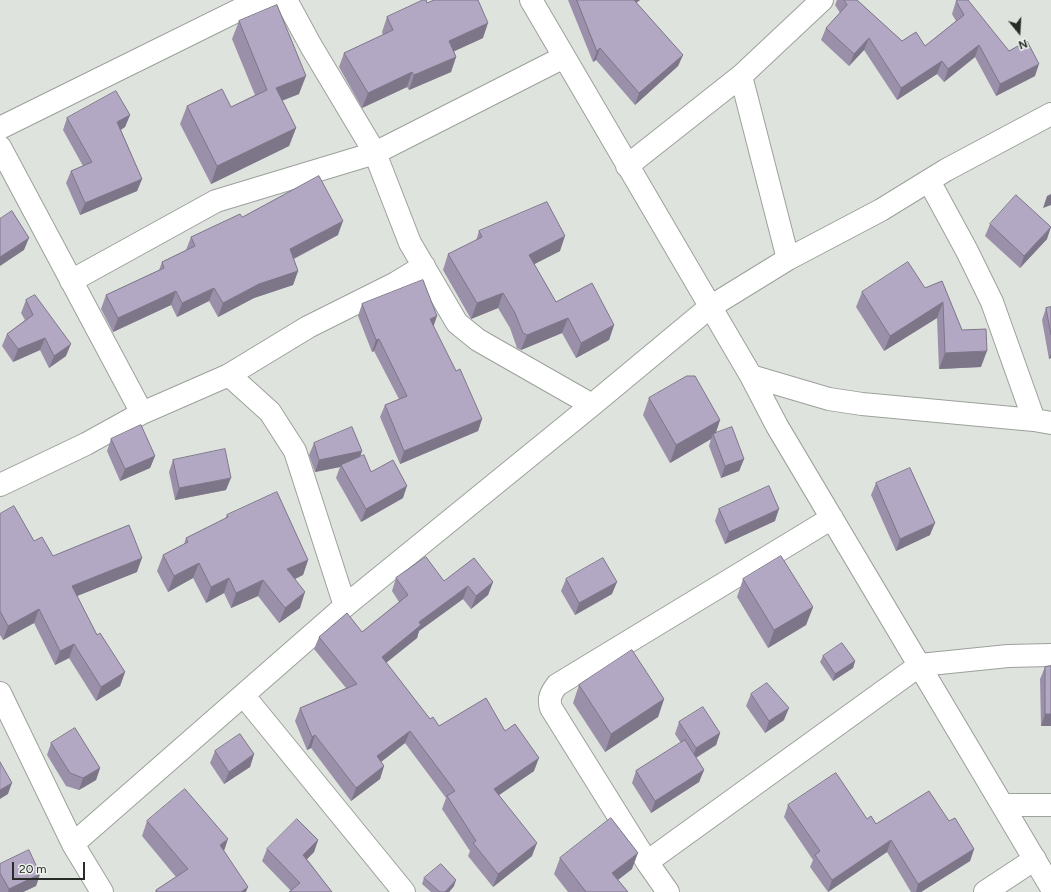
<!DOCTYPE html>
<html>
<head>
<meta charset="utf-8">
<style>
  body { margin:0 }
  #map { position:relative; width:1051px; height:892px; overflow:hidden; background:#dee3dd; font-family:Figtree,sans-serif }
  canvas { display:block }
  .north { position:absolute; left:999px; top:12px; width:40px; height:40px; -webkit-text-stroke:3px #ebf1ea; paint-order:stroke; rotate:162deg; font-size:11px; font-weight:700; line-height:16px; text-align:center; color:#292b29 }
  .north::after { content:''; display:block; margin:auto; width:14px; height:18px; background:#292b29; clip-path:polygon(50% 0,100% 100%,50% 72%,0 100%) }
  .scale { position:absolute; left:12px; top:862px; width:73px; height:18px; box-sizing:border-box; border:2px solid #292b29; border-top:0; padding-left:5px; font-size:12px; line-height:14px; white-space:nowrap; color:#292b29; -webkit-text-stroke:3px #ebf1ea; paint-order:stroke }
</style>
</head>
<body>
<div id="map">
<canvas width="1051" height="892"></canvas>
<div class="north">N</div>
<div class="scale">20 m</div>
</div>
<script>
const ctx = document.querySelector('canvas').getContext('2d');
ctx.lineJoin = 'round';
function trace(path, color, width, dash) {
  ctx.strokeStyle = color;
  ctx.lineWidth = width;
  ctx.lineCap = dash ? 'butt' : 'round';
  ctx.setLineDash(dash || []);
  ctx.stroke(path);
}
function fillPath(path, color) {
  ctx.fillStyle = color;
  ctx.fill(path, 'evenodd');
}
const street = new Path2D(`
  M286,0L311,46L375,153L410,243L457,323L478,340L592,405
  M531,0L751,376L777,426L1051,887
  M741,76L788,259
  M0,128L245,7L266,0
  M0,147L142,413
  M627,166L741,76L822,0
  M929,181L967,251L992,302L1034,420
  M71,281L216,201L375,153L564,57
  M229,375L308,327L396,283L424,266
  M751,376L829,399L862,404L1034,420L1051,423
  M0,485L86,444L142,413L229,375L270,412L295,451L345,606
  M0,693L73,844L102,892
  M244,696L404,892
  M1003,805H1051
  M73,844L345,606L592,405L710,307L788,259L881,210L946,170L1051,114
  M647,862L920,665L1008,656L1051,655
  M668,892L647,862L551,708C548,698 551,693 557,685L832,518
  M985,892L1035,859`);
const wall = new Path2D(`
  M568,0H640L636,3L683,55L678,66L635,105L596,60L593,62Z
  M837,0H857L902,41L925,46L956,21L952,14L956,1L1035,76L996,96L975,57L944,82L937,74L897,100L864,50L849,66L821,40L826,28L840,13L835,5Z
  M427,3L483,38L454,51L456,57L451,72L409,90L407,87L362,108L339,67L344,53L383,35L382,32L387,17Z
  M239,21L299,94L282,100L296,128L289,146L211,184L180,124L187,106L231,107L255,95L232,39Z
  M130,115L125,127L121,130L142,179L137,191L80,215L66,183L71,171L83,166L63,130L67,118Z
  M242,217L338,235L294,259L298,271L293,285L254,298L218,317L209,301L177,317L171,305L113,332L101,309L106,295L159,270L162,262L186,250L191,237Z
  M990,224L1047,239L1020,268L985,236Z
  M479,231L560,251L534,264L556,302L614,325L609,340L576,358L562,333L521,350L517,348L510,328L498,308L471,319L443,270L448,254L476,241Z
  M942,281L962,330L981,367L939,369L937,318L884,351L856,307L862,292L925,288Z
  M26,300L66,356L49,368L40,350L13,362L2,346L7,334L25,320L21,313Z
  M362,304L433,326L456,371L482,419L478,431L400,464L380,417L385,405L399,399L374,351L372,352L358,316Z
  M1051,307V358L1049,359L1042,320L1046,308Z
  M649,398L720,420L716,433L744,459L739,471L721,478L709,446L711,439L670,463L643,415Z
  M111,439L155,456L150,468L120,481L107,451Z
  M314,443L362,451L360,456L371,472L403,498L361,522L336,478L340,467L315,472L309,455Z
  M173,460L226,490L175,500L169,472Z
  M876,483L930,535L896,551L871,495Z
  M719,509L775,521L725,544L715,521Z
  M0,514L53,556L137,572L77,596L97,635L125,672L120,686L96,701L69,658L55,665L34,623L3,640L0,635Z
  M227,515L308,560L303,575L295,579L300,608L279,623L258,596L231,608L224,593L206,603L193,578L168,592L157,571L163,555L184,544L186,538L225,519Z
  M396,578L444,581L493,582L488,595L471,609L463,599L419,631L417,638L386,663L430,719L439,726L505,731L534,771L499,795L532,856L493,887L468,856L470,851L442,809L446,798L405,743L381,762L384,766L380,779L351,801L311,748L307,750L295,721L300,708L346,688L314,649L319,637L362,632L399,602L392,591Z
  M566,579L612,594L575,615L561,591Z
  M743,579L813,607L806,625L768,648L737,597Z
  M823,656L855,661L853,668L833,681L820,662Z
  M1051,666V726H1041L1040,679L1045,667Z
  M579,685L664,699L658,717L605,752L573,703Z
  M751,694L784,720L765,733L746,706Z
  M679,722L720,733L716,745L696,758L704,770L699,782L651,813L632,783L636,771L681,743L675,734Z
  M51,743L100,768L96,780L79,790L66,786L47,755Z
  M215,751L254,754L250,767L224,784L210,763Z
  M788,805L867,819L876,824L949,821L974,849L970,861L921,892H911L887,852L828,892L810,867L813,860L784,817Z
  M147,821L224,851L246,892H155L156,890L176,877L142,836Z
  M318,840L314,852L307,859L332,892L291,891L262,861L267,849Z
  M560,858L632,869L618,880L628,892H568L554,874Z
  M0,864L40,874L36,886L23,892H0Z
  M424,878L454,886L449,892H431L422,884Z`);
const shadedWall = new Path2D(`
  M631,0H640L627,10Z
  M488,23L483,38L444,56L449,41Z
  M869,38L864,50L849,66L854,54Z
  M979,45L975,57L944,82L948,69Z
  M600,48L596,60L593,62L597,51Z
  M683,55L678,66L635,105L639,93Z
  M456,57L451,72L409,90L414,75Z
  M942,61L937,74L897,100L901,88Z
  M1039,64L1035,76L996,96L1000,84Z
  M412,72L407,87L362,108L368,93Z
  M306,76L299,94L269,106L276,88Z
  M130,115L125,127L113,134L117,122Z
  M296,128L289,146L211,184L217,166Z
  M142,179L137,191L80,215L85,203Z
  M1051,194V205L1043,208L1047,196Z
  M343,221L338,235L285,263L290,249Z
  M1051,227L1047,239L1020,268L1024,256Z
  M565,236L560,251L523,270L529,255Z
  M29,238L24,250L0,266V257Z
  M298,271L293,285L254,298L218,317L223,303L259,284Z
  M214,288L209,301L177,317L182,303Z
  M176,291L171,305L113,332L118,318Z
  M503,293L498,308L471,319L477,303Z
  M943,302L937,318L884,351L890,336Z
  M437,316L433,328L430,319Z
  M568,318L562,333L521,350L527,335Z
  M614,325L609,340L576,358L581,343Z
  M45,338L40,350L13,362L18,349Z
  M379,339L374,351L372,352L376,340Z
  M71,344L66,356L49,368L54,356Z
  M987,351L981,367L939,369L945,353Z
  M1051,353V358L1049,359Z
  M482,419L478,431L400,464L404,451Z
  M720,420L714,437L713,434L711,439L670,463L676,445Z
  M362,451L358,463L341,465L340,467L315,472L319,460Z
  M155,456L150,468L120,481L125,469Z
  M744,459L739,471L721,478L725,466Z
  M231,478L226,490L175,500L179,488Z
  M407,486L403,498L361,522L366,509Z
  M779,509L775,521L725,544L729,532Z
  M935,523L930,535L896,551L900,539Z
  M142,558L137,572L67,600L72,586Z
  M308,560L303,575L282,585L287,569Z
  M199,563L193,578L168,592L174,576Z
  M229,578L224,593L206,603L211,587Z
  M263,580L258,596L231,608L236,593Z
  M493,582L488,595L471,609L476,596Z
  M617,582L612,594L575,615L579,603Z
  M468,586L463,599L419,631L417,638L377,670L382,657L419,622Z
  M305,592L300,608L279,623L285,608Z
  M813,607L806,625L768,648L774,630Z
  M39,609L34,623L3,640L8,626Z
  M74,644L69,658L55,665L60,651Z
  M855,661L853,668L833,681L835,674Z
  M125,672L120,686L96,701L101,687Z
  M664,699L658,717L605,752L611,734Z
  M789,708L784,720L765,733L769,721Z
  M1045,714H1051V726H1041Z
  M410,731L405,743L372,769L377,756Z
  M720,733L716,745L692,760L696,748Z
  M315,735L311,748L307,750L312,737Z
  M254,754L250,767L224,784L229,772Z
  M539,758L534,771L489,802L494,789Z
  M384,766L380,779L351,801L356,788Z
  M100,768L96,780L79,790L83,778Z
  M704,770L699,782L651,813L655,801Z
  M12,783L8,794L0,799V790Z
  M228,839L223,854L220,845Z
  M318,840L314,852L299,867L303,855Z
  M891,840L887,852L828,892L832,880Z
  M537,843L532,856L493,887L498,874Z
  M974,849L970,861L921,892H916L918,884Z
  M638,853L632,869L606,889L612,873Z
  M40,874L36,886L23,892H8L9,889Z
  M456,880L454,886L449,892H445Z
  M248,887L246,892H241Z`);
const building = new Path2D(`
  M423,0H426L427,3L434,0H478L488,23L449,41L456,57L414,75L412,72L368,93L344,53L393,30L387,17Z
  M577,0H634L683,55L639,93L600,48L597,51Z
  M844,0H857L902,41L916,32L925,46L964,15L956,1L958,0H968L1009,51L1027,41L1039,64L1000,84L979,45L948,69L942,61L901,88L869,38L854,54L826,28L847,5Z
  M277,5L306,76L276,88L296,128L217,166L187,106L222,89L231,107L267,90L239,21Z
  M116,91L130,115L117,122L142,179L85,203L71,171L92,162L67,118Z
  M319,176L343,221L290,249L298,271L259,284L223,303L214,288L182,303L176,291L118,318L106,295L164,268L162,262L195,246L191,237L240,214L242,217Z
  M1016,195L1051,227L1024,256L990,224Z
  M547,202L565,236L529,255L556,302L592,283L614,325L581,343L568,318L527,335L523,333L515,313L503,293L477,303L448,254L482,237L479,231Z
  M12,211L29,238L0,257V219Z
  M908,262L925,288L942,281L962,330L986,329L987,351L945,353L943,302L890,336L862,292Z
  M423,280L437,316L430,319L456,371L460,369L482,419L404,451L385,405L407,396L379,339L376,340L362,304Z
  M35,295L71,344L54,356L45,338L18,349L7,334L33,315L26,300Z
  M1051,307V335L1046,308Z
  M687,376H695L720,420L676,445L649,398Z
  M141,425L155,456L125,469L111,439Z
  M352,427L362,451L319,460L314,443Z
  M732,427L744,459L725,466L713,434Z
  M225,449L231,478L179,488L173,460Z
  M364,455L371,472L393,460L407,486L366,509L341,465Z
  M910,468L935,523L900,539L876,483Z
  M769,486L779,509L729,532L719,509Z
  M277,492L308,560L287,569L305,592L285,608L263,580L236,593L229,578L211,587L199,563L174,576L163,555L188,542L186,538L228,517L227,515Z
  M14,506L34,541L42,537L53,556L129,525L142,558L72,586L97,635L100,633L125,672L101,687L74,644L60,651L39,609L8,626L0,611V514Z
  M781,556L813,607L774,630L743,579Z
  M426,557L444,581L474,558L493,582L476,596L468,586L419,622L421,625L382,657L430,719L433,717L439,726L486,698L505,731L515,724L539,758L494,789L537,843L498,874L473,843L476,841L447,796L455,791L410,731L377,756L384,766L356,788L315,735L312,737L300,708L357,684L319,637L347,613L362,632L408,595L396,578Z
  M603,558L617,582L579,603L566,579Z
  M842,643L855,661L835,674L823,656Z
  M632,650L664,699L611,734L579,685Z
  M1051,666V714H1045V667Z
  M767,683L789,708L769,721L751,694Z
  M703,707L720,733L696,748L679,722Z
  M75,728L100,768L83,778L70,773L51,743Z
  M240,734L254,754L229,772L215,751Z
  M685,740L704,770L655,801L636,771Z
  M0,762L12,783L0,790Z
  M836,773L867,819L871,816L876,824L929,791L949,821L955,818L974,849L918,884L891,840L832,880L815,855L820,851L788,805Z
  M185,789L228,839L220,845L248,887L241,892H157L156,890L188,869L147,821Z
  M611,818L638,853L612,873L628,892H586L560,858Z
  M297,819L318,840L303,855L332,892H289L300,883L267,849Z
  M29,850L40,874L9,889L0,873V864Z
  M441,864L456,880L445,892H440L424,878Z`);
trace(street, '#9ca19b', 24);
trace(street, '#fff', 22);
fillPath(wall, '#9a90a9');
fillPath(shadedWall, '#7d7689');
fillPath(building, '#b3a8c4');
trace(building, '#7d7689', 1);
</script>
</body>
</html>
